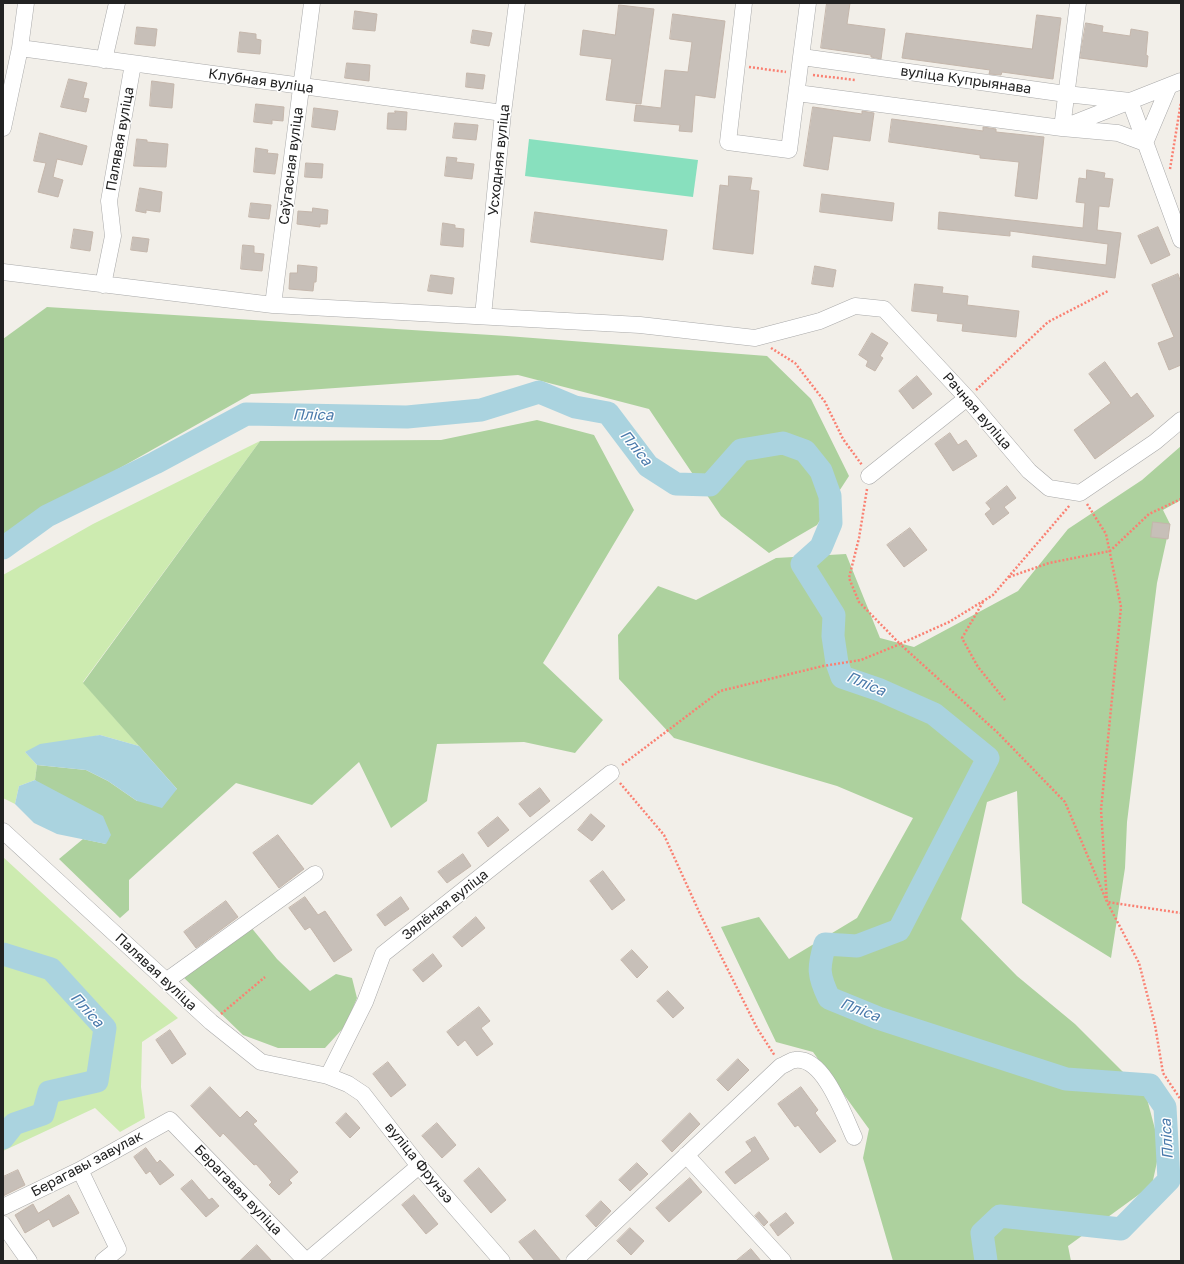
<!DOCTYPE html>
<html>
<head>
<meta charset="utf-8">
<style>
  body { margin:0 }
  #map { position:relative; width:1184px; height:1264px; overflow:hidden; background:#f2efe9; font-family:"Golos Text",sans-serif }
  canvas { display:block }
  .frame { position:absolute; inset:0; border:4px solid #222; pointer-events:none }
</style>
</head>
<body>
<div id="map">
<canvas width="1184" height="1264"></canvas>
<div class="frame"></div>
</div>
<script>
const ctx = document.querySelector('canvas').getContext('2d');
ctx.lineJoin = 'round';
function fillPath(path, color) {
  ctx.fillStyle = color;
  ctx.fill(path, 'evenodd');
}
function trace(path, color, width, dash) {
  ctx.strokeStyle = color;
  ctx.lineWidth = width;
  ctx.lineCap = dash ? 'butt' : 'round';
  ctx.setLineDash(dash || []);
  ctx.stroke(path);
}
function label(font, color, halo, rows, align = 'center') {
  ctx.font = font + ' "Golos Text",sans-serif';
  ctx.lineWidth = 3;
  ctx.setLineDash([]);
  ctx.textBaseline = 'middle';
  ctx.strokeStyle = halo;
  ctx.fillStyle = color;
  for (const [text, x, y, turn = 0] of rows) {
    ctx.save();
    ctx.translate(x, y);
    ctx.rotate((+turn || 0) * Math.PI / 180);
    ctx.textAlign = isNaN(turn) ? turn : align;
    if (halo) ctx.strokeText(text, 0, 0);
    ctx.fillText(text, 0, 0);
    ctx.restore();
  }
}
const grass = new Path2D(`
  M260,441L83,682L139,746L100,735L25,752L37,765L35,780L19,786L15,804L3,798V575L93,524Z
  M3,857L178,1018L142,1042L141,1087L145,1118L120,1132L95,1108L3,1151Z`);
const forest = new Path2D(`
  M47,307L507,336L767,356L811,399L849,476L817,525L769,553L721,516L649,409L518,375L251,394L3,534V339Z
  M537,420L594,435L634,510L543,663L603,720L575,753L524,742L437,744L427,801L391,828L359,762L312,805L236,783L129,880V910L120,918L59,859L83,839L106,844L35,780L37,765L86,770L108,781L137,801L177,789L83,683L260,441L441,440Z
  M1181,446V500L1163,510L1170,524L1157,583L1127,822L1125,868L1111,958L1022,903L1017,791L987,802L961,919L1017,976L1075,1024L1146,1095L1160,1148L1152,1185L1068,1246L1071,1261H893L863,1158L869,1129L813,1052L776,1042L721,927L759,917L789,959L857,918L913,818L837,786L674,738L619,679L618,635L658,586L696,600L776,558L846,554L880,638L914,647L1018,591L1068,529L1142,480Z
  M250,926L277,959L310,991L336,974L352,978L357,998L346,1025L325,1048H278L243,1035L179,973Z`);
const pitch = new Path2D(`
  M529,139L698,160L693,197L525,176Z`);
const water = new Path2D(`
  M100,735L139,746L177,789L162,808L137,801L108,781L86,770L37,765L25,752L40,744Z
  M35,780L103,816L111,835L106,844L57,834L34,823L15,804L19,786Z`);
const river = new Path2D(`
  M3,548L47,516L155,463L246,414L407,417L481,410L539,392L575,407L608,413L648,466L676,484L710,485L741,450L783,443L805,451L821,471L830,496L831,523L821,547L802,564L834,615L833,636L837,663L842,677L880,690L934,714L988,758L899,930L857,946L825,944C818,968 818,975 829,998L878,1018L1066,1079L1150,1085L1165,1107L1169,1180L1121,1229L1000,1216L982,1233L986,1261
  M3,954L51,969L105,1028L97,1081L49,1092L43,1114L14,1124L3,1138`);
const building = new Path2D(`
  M827,3H850L847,24L885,29L881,59L871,57V55L821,48Z
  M619,5L654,9L641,104L606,100L612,59L580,55L583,30L615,35Z
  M355,11L377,14L375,31L353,29Z
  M673,14L725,21L715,98L695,95L692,132L679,131L680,125L634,121L636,105L661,108L665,70L688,72L692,42L670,39Z
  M1037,15L1061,18L1053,79L1002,72L1001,75L989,74L990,70L902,58L906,33L1032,49Z
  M1086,23L1103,26L1102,32L1130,36L1131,29L1148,32L1146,55L1148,56L1147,67L1080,58Z
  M137,27L157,29L155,46L135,44Z
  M473,30L492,33L489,46L471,43Z
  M240,32L256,34V39L261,40L260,54L238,52Z
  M347,63L370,65L369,81L345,78Z
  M467,73L485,75L483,89L466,87Z
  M69,79L87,83L83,98L89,99L86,112L61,107Z
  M152,81L174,84L172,108L150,106Z
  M256,104L284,107L283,121L272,120V124L254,122Z
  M813,107L862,114V111L874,113L870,141L833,136L828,170L804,166Z
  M314,108L338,111L335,130L312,127Z
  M395,111L407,112L406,130L387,129L388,113H395Z
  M892,119L983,131V127L996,129V132L1044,137L1037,199L1015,196L1019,162L980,158V155L889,142Z
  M455,123L478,125L476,140L453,138Z
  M40,133L87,146L82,165L57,159L53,177L63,180L58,197L38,192L46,163L34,161Z
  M137,139L147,140V142L168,144L166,167L134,166Z
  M256,148L268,150L267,153L278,154L275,174L254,172Z
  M447,157L457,158L456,162L474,164L472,179L445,176Z
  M306,163L323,164L322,178L305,177Z
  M1087,170L1105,173L1104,178L1113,179L1109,207L1099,206L1097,230L1121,233L1115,278L1032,267L1033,256L1106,265L1108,244L1010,231V236L938,229L939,212L1083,228L1085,203L1076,202L1079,178L1086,179Z
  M729,176L752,178L750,190L759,191L753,254L713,249L720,185L728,186Z
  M140,188L162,192L160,212L146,210V213L136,211Z
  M822,194L894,203L892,221L820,212Z
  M251,203L271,205L269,219L249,217Z
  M313,208L328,210L327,224H320V227L297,224L298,211L312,212Z
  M535,212L667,230L663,260L531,242Z
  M443,223L455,225V228L464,229L463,247L441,245Z
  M1158,227L1170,255L1151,264L1138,236Z
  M74,229L93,232L90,251L71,248Z
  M133,237L149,239L147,252L131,250Z
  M243,245L254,246V253L264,254L262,271L241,269Z
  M298,265L317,267L316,282H314L313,291L289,289L290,273H297Z
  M815,266L836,270L833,287L812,284Z
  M1178,274L1181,283V365L1169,370L1158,343L1174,337L1152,285Z
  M431,275L454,278L452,294L428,291Z
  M915,284L943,287L942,293L968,296L967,305L1019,311L1016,337L962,331L963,324L937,321L938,314L912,311Z
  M872,333L888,343L880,356L883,358L875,371L866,366L868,361L859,355Z
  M1105,362L1131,398L1137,393L1154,416L1095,459L1074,430L1111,403L1089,374Z
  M917,376L932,394L913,409L899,391Z
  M950,433L958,445L966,440L977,456L953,471L935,444Z
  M1007,486L1016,498L1004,507L1009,513L993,525L985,514L991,509L986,503Z
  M1153,522L1170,524L1168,539L1151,537Z
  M910,528L927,550L904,567L887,545Z
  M540,788L550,801L530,817L519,804Z
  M591,814L605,826L592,841L578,830Z
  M498,817L509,830L488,847L478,833Z
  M278,835L304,869L279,888L253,853Z
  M463,854L471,866L447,883L438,872Z
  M603,871L625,900L612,910L590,881Z
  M305,897L318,915L325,911L352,950L334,962L310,927L305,930L289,908Z
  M401,897L409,909L385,926L377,915Z
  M226,901L238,917L196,948L184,932Z
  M476,917L485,928L462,947L453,937Z
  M632,950L648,967L637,978L621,960Z
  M433,954L442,966L423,982L413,970Z
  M668,991L684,1008L673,1018L657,1001Z
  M479,1007L490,1021L481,1028L493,1044L477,1056L465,1040L458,1046L447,1032Z
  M170,1030L186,1054L172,1064L156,1040Z
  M738,1059L749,1070L728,1091L717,1080Z
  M388,1062L406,1085L391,1097L373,1074Z
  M210,1087L240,1118L247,1111L257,1121L253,1124L298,1172L289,1180L292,1183L279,1195L269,1185L272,1182L256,1164L254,1165L223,1133L220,1137L191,1106Z
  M801,1087L818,1110L815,1113L836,1141L820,1153L798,1125L795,1127L778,1104Z
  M346,1113L360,1128L350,1138L336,1123Z
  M690,1113L700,1124L672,1152L662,1141Z
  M437,1123L456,1145L442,1158L422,1136Z
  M755,1137L769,1159L735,1184L725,1172L752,1151L746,1142Z
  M146,1148L157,1163L160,1160L174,1175L160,1185L150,1171L146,1174L134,1157Z
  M637,1163L648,1174L630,1191L619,1180Z
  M479,1168L506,1200L491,1213L464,1181Z
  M18,1170L25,1185L3,1196V1177Z
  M690,1178L702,1192L669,1222L656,1208Z
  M192,1180L209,1200L212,1198L219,1206L206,1217L181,1189Z
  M69,1195L79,1213L53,1227L49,1219L25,1233L15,1215L33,1204L38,1213Z
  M414,1195L438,1224L426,1234L402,1205Z
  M601,1201L611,1211L596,1227L586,1216Z
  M759,1212L768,1222L764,1226L755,1216Z
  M786,1213L794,1223L778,1236L770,1225Z
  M630,1228L644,1241L631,1255L617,1241Z
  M535,1230L561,1261H535L519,1242Z
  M257,1245L272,1261H240Z
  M751,1249L761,1261H736Z`);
const path = new Path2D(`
  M749,67L786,72
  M813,75L855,80
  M1170,169L1181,102
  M771,348L795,363L825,402L843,439L862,465
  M976,390L1048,322L1108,291
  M867,489L859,538L849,578L859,602L900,644L949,622L993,595L1070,505
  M1087,504L1106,534L1121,607L1101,810L1107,902L1139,963L1155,1025L1163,1073L1181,1100
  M1009,577L1049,563L1110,551L1149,514L1181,499
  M983,602L962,638L978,667L1005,700
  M622,765L720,691L823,666L861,660L900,644L997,732L1065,802L1107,902L1181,913
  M620,783L664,835L701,916L757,1028L775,1056
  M221,1014L265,977`);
const minor = new Path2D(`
  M744,3L728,142L789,150L808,3
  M1078,3L1062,128L1181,81
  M20,48L503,113
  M802,57L1066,94L1130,101L1181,240
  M104,60L117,3
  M797,93L1062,128L1118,133L1145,143L1169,86
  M3,128L20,48L26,3
  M3,272L273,305L640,325L755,338L820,321L855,306L884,309L967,398L1029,471L1049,488L1080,493L1155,442L1181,420
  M103,285L113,236L109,201L133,64
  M273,305L312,3
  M483,316L503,113L517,3
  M869,476L967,398
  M3,831L211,1022L261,1062L328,1076L348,1084L363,1094L419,1166L502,1261
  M166,981L315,874
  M328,1076L365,1002L383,954L611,773
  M686,1155L783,1261
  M80,1170L118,1249L103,1261
  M3,1207L80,1170L170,1120L306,1261
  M3,1224L29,1261
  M307,1261L419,1166
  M574,1261L781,1066C785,1065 791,1060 795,1060C824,1056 844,1116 854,1137`);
const streetNames = [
  ["вуліца Купрыянава",966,80,8],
  ["Клубная вуліца",261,81,8],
  ["Палявая вуліца",120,139,-80],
  ["Усходняя вуліца",499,160,-84],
  ["Саўгасная вуліца",291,166,-83],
  ["Рачная вуліца",977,411,49],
  ["Зялёная вуліца",445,905,-38],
  ["Палявая вуліца",156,972,43],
  ["вуліца Фрунзэ",419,1163,51],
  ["Берагавы завулак",87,1164,-28],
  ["Берагавая вуліца",238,1190,46]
];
const waterNames = [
  ["Пліса",313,415,1],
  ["Пліса",636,448,51],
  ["Пліса",866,684,23],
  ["Пліса",87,1010,48],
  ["Пліса",860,1010,21],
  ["Пліса",1167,1139,-93]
];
fillPath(grass, '#cdebb0');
fillPath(forest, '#add19e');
fillPath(pitch, '#88e0be');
fillPath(water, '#aad3df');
trace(river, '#aad3df', 23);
fillPath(building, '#c7bfb8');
trace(building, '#c4b6ab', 1);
trace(minor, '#a9a9a9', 17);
trace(path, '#fa8072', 2.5, [2, 2]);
trace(minor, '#fff', 16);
label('14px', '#222', '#fff', streetNames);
label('italic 15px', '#4a7aab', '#fff', waterNames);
</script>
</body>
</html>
